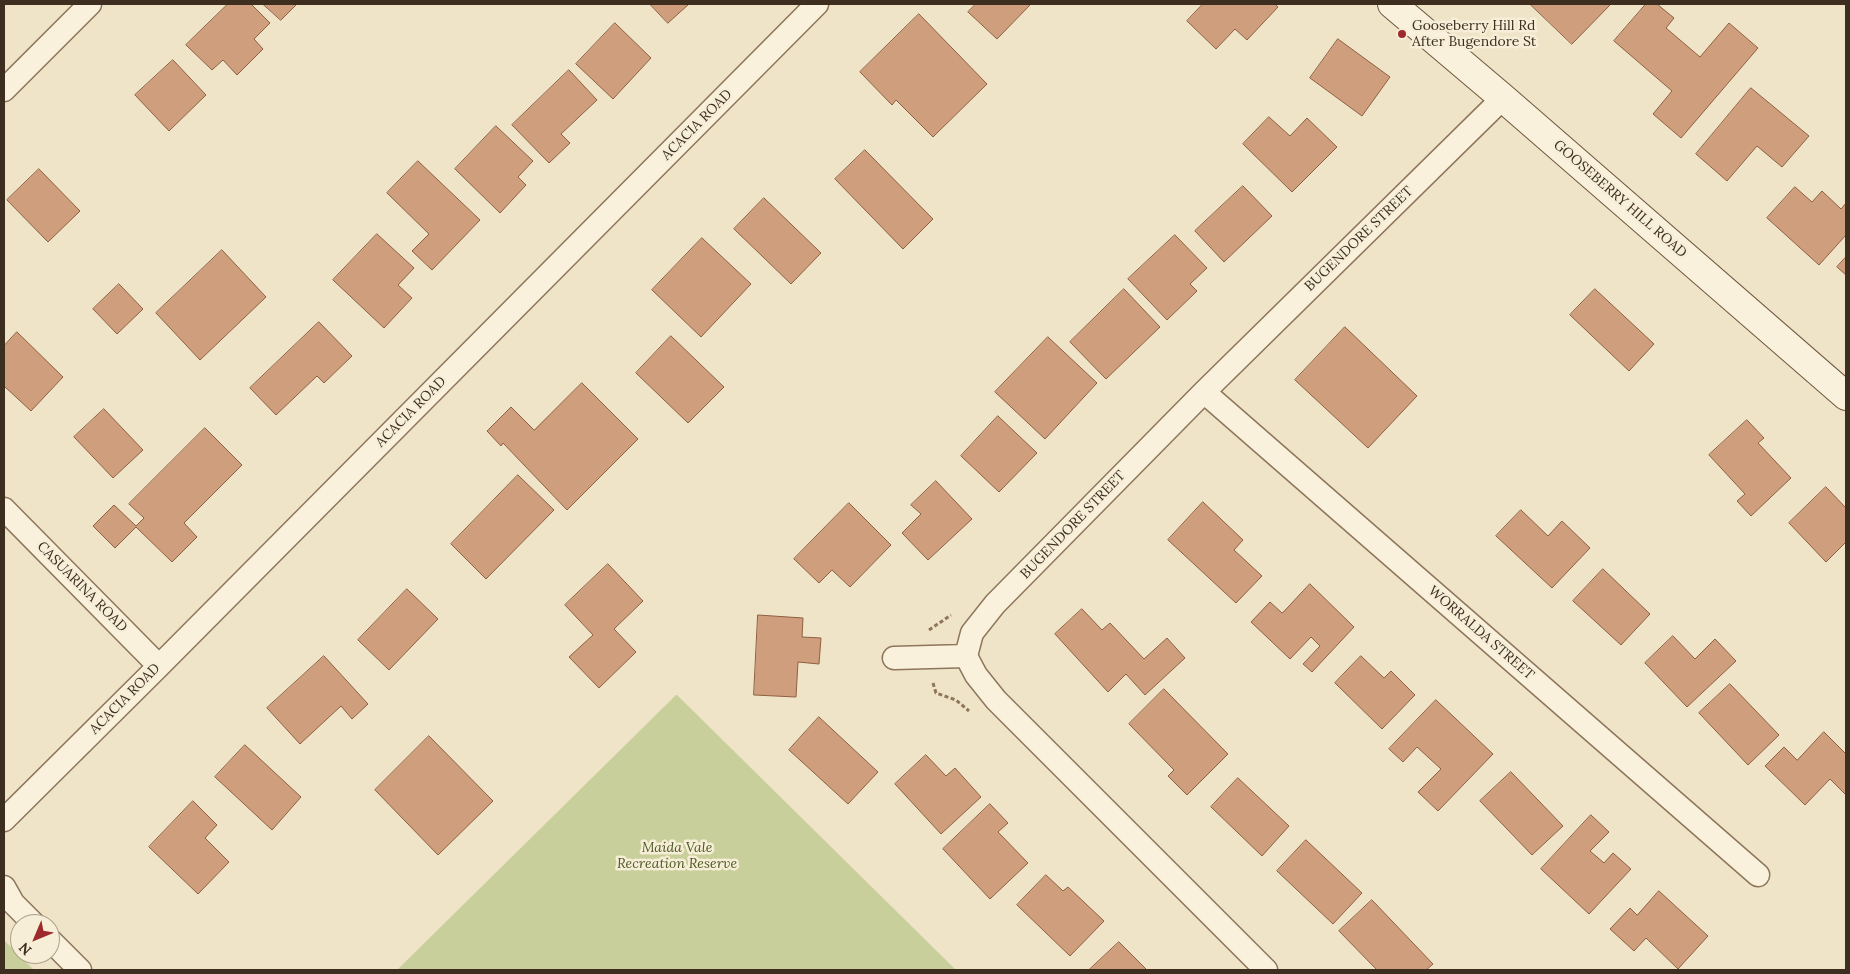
<!DOCTYPE html>
<html>
<head>
<meta charset="utf-8">
<style>
  body { margin:0 }
  #map { position:relative; width:1850px; height:974px; overflow:hidden; background:#f0e4c8; font-family:Lora,serif }
  canvas { display:block }
  .frame { position:absolute; inset:0; border:5px solid #3d2e20; pointer-events:none }
  .north { position:absolute; left:10px; top:914px; width:50px; height:50px; box-sizing:border-box; background:#f7eed8; border:1px solid #ada18e; border-radius:50%; rotate:225deg; font-size:14px; font-weight:700; line-height:20px; text-align:center; color:#3d2e20 }
  .north::after { content:''; display:block; margin:auto; width:18px; height:22px; background:#9e2a2b; clip-path:polygon(50% 0,100% 100%,50% 72%,0 100%) }
</style>
</head>
<body>
<div id="map">
<canvas width="1850" height="974"></canvas>
<div class="frame"></div>
<div class="north">N</div>
</div>
<script>
const ctx = document.querySelector('canvas').getContext('2d');
ctx.lineJoin = 'round';
function fillPath(path, color) {
  ctx.fillStyle = color;
  ctx.fill(path, 'evenodd');
}
function trace(path, color, width, dash) {
  ctx.strokeStyle = color;
  ctx.lineWidth = width;
  ctx.lineCap = dash ? 'butt' : 'round';
  ctx.setLineDash(dash || []);
  ctx.stroke(path);
}
function label(font, color, halo, rows, align = 'center') {
  ctx.font = font + ' Lora,serif';
  ctx.lineWidth = 5;
  ctx.setLineDash([]);
  ctx.textBaseline = 'middle';
  ctx.strokeStyle = halo;
  ctx.fillStyle = color;
  for (const [text, x, y, turn = 0] of rows) {
    ctx.save();
    ctx.translate(x, y);
    ctx.rotate((+turn || 0) * Math.PI / 180);
    ctx.textAlign = isNaN(turn) ? turn : align;
    if (halo) ctx.strokeText(text, 0, 0);
    ctx.fillText(text, 0, 0);
    ctx.restore();
  }
}
const green = new Path2D(`
  M677,695L956,970H397L676,695Z
  M4,940L34,970H4Z`);
const building = new Path2D(`
  M228,4H251L270,23L254,39L263,49L237,75L223,60L212,70L186,45Z
  M263,4H297L281,20Z
  M650,4H689L668,23Z
  M976,4H1031L997,39L968,12Z
  M1203,4H1275L1278,7L1247,40L1235,29L1216,49L1187,21Z
  M1530,4H1611L1572,44Z
  M1646,4H1657L1674,18L1666,28L1700,57L1729,23L1758,48L1681,138L1653,114L1672,91L1614,41Z
  M919,14L987,84L933,137L896,100L892,105L860,72Z
  M615,23L651,58L613,99L576,64Z
  M1338,39L1390,77L1362,116L1310,78Z
  M173,60L206,95L169,131L135,95Z
  M569,70L597,100L561,134L570,143L549,163L512,125Z
  M1751,88L1809,136L1782,167L1757,146L1727,181L1696,154Z
  M1269,117L1290,136L1307,118L1337,147L1292,192L1243,144Z
  M496,126L533,161L518,177L526,185L500,213L455,169Z
  M865,150L933,219L903,249L835,179Z
  M418,161L480,220L432,270L412,251L429,234L387,193Z
  M39,169L80,211L48,242L7,200Z
  M1243,186L1272,216L1224,262L1195,231Z
  M1795,187L1812,202L1822,191L1841,209L1846,203V235L1819,265L1767,218Z
  M764,198L821,253L791,284L734,229Z
  M377,234L414,268L398,285L412,298L384,328L333,280Z
  M1175,235L1207,268L1190,284L1197,291L1167,320L1128,279Z
  M702,238L751,284L701,337L652,290Z
  M222,250L266,297L200,360L156,313Z
  M1846,257V275L1837,267Z
  M119,284L143,309L117,334L93,309Z
  M1124,289L1160,327L1106,379L1070,342Z
  M1595,289L1654,344L1629,371L1570,315Z
  M319,322L352,356L324,383L317,376L276,415L250,388Z
  M1345,327L1417,396L1368,448L1295,380Z
  M17,332L63,377L31,411L4,386V346Z
  M671,336L724,387L688,423L636,373Z
  M1048,337L1097,383L1045,439L995,392Z
  M582,383L638,439L567,510L503,443L501,446L487,431L511,407L534,430Z
  M104,409L143,450L113,478L74,437Z
  M998,416L1037,453L999,492L961,456Z
  M1747,420L1764,438L1758,443L1791,478L1751,516L1737,501L1745,494L1709,455Z
  M205,428L242,465L184,523L197,537L172,562L136,527L115,548L93,526L114,505L136,526L144,518L129,504Z
  M518,475L554,510L486,579L451,544Z
  M936,481L972,519L928,560L902,533L921,514L911,505Z
  M1826,487L1846,508V542L1826,562L1789,523Z
  M1203,502L1243,540L1234,550L1262,576L1236,603L1168,540Z
  M849,503L891,545L850,587L832,570L819,583L794,559Z
  M1521,510L1548,536L1562,521L1590,548L1552,588L1496,536Z
  M608,564L643,601L614,629L636,652L599,688L569,657L593,635L565,605Z
  M1603,569L1650,614L1621,645L1573,601Z
  M1310,584L1354,627L1312,672L1303,664L1320,646L1311,637L1290,659L1251,622L1270,602L1282,613Z
  M407,589L438,619L389,670L358,640Z
  M1082,609L1102,630L1110,623L1144,659L1167,638L1185,658L1145,695L1126,674L1108,692L1055,634Z
  M758,615L803,618L802,637L821,638L819,664L798,662L796,697L754,695Z
  M1673,636L1695,659L1715,639L1736,661L1687,707L1645,663Z
  M324,656L368,704L352,719L341,706L300,744L267,708Z
  M1361,656L1384,678L1391,671L1415,695L1382,729L1335,683Z
  M1730,684L1779,735L1748,765L1699,713Z
  M1164,689L1228,754L1187,795L1168,776L1174,770L1129,724Z
  M1436,700L1493,754L1438,811L1418,792L1441,769L1417,747L1403,762L1389,749Z
  M819,717L878,772L848,804L789,750Z
  M1824,732L1846,754V795L1830,779L1805,805L1765,766L1784,747L1797,760Z
  M429,736L493,801L438,855L375,790Z
  M245,745L301,797L272,830L215,777Z
  M926,755L946,776L955,768L981,797L941,834L895,784Z
  M1511,772L1563,826L1532,855L1480,801Z
  M1238,778L1289,826L1262,856L1211,807Z
  M193,801L217,825L205,838L229,862L198,894L149,847Z
  M990,804L1008,823L998,832L1028,863L990,899L943,849Z
  M1591,815L1609,832L1590,851L1604,863L1613,853L1631,869L1589,914L1541,869Z
  M1306,840L1362,893L1333,924L1277,871Z
  M1046,875L1063,891L1068,887L1104,921L1070,956L1017,905Z
  M1659,891L1708,936L1678,969L1646,938L1634,951L1610,929L1630,908L1637,915Z
  M1372,900L1433,964L1426,970H1377L1339,931Z
  M1119,942L1147,970H1089Z`);
const path = new Path2D(`
  M929,630L951,615
  M933,683L936,693L956,700L969,711`);
const street = new Path2D(`
  M4,90L90,4
  M1204,392L1758,875
  M4,509L159,666
  M894,658L966,656
  M4,820L159,666L817,4
  M4,887L13,903L34,924
  M50,940L80,970
  M1266,970L996,700L976,675L966,656L972,633L995,604L1204,392L1503,98`);
const secondary = new Path2D(`
  M1392,4L1503,98L1846,396`);
const markers = [
  [1402,34,5,"#9e2a2b"]
];
const poiNames = [
  ["Gooseberry Hill Rd",1412,26],
  ["After Bugendore St",1412,42]
];
const streetNames = [
  ["ACACIA ROAD",697,125,-45],
  ["GOOSEBERRY HILL ROAD",1620,199,41],
  ["BUGENDORE STREET",1359,239,-44],
  ["ACACIA ROAD",411,412,-45],
  ["BUGENDORE STREET",1073,525,-46],
  ["CASUARINA ROAD",82,587,45],
  ["WORRALDA STREET",1481,633,41],
  ["ACACIA ROAD",125,699,-45]
];
const parkNames = [
  ["Maida Vale",677,848],
  ["Recreation Reserve",677,864]
];
fillPath(green, '#c9cf9b');
fillPath(building, '#cf9f7d');
trace(building, '#8d5f41', 1);
trace(street, '#8d765c', 25);
trace(secondary, '#6f573f', 30);
trace(path, '#8d765c', 3, [4, 2.5]);
trace(street, '#faf1dc', 22);
trace(secondary, '#faf1dc', 28);
for (const [x, y, r, color] of markers) {
  const dot = new Path2D();
  dot.arc(x, y, r, 0, 2 * Math.PI);
  ctx.fillStyle = color;
  ctx.fill(dot);
  trace(dot, '#f7eed8', 2);
}
label('14px', '#3d2e20', '#f7eed8', poiNames, 'left');
label('14px', '#3d2e20', '#f7eed8', streetNames);
label('italic 14px', '#4d5a26', '#f7eed8', parkNames);
</script>
</body>
</html>
